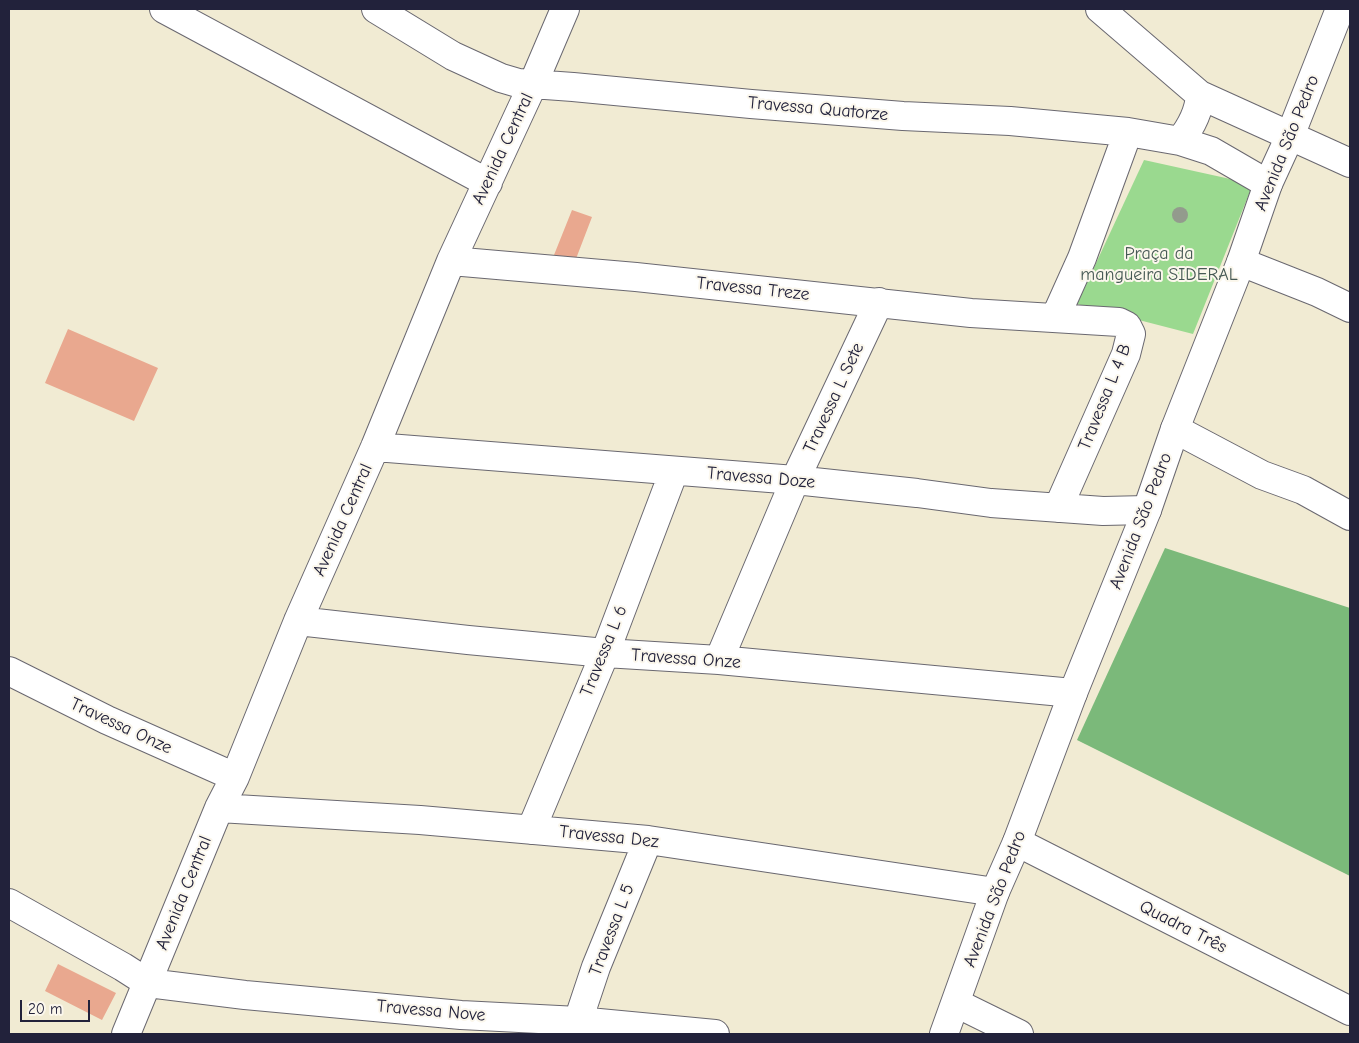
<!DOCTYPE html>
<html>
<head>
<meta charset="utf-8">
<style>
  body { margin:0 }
  #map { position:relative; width:1359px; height:1043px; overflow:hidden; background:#f1ebd3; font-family:"Comic Neue",sans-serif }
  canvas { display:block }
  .frame { position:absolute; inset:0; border:10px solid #22223b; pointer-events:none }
  .scale { position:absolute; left:20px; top:1000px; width:70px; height:22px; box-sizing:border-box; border:2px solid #22223b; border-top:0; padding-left:6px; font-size:15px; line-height:18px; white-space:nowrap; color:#22223b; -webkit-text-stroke:4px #fbf7ec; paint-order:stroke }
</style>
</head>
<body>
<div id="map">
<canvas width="1359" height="1043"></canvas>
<div class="frame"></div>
<div class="scale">20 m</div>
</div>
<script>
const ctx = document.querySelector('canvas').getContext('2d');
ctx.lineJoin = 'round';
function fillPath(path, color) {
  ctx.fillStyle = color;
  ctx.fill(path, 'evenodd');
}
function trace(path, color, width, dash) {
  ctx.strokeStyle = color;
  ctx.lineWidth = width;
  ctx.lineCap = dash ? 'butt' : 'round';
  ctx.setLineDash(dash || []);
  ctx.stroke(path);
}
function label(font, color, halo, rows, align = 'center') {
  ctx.font = font + ' "Comic Neue",sans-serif';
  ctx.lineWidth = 4;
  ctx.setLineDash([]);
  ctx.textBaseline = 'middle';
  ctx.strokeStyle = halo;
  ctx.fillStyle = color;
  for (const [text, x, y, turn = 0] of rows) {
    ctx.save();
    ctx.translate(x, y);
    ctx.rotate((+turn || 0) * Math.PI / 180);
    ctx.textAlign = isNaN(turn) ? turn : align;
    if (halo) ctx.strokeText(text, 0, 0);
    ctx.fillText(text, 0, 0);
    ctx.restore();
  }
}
const green = new Path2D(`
  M1144,160L1253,184L1193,334L1077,304Z`);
const forest = new Path2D(`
  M1165,548L1350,608V876L1077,740Z`);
const building = new Path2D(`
  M572,210L592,217L574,264L552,260Z
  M68,329L158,368L134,421L45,383Z
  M58,964L116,993L102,1020L45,991Z`);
const minor = new Path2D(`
  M164,9L488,183
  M376,9L453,56L501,78L518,83L573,87L751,104L903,116L1010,121L1128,132L1180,141L1211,151L1268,184
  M1100,9L1200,95L1350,163
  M1180,141C1191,127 1199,113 1200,95
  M451,261L636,277L971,313L1119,322L1127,326L1131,334L1126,354L1058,508
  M1241,262L1317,292L1350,308
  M1055,318L1082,258L1128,132
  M1175,429L1262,475L1303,490L1350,516
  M375,447L795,480L917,493L991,503L1103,511L1147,510
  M298,621L468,640L605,653L719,660L1073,693
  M719,660L795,480L879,302
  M9,671L107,720L235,777
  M219,808L420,820L648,840L995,892
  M531,830L605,653L674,471
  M1017,842L1350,1011
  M9,903L123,967L148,983L245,995L331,1003L461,1015L578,1021L715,1034
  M956,1003L1019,1034
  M578,1021L596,967L648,840
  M126,1034L219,808L235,777L298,621L375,447L451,261L533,84L565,9`);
const major = new Path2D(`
  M944,1034L995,892L1017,842L1073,693L1147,510L1175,429L1241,262L1268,184L1290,136L1340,9`);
const trees = [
  [1180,215]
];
const streetNames = [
  ["Travessa Quatorze",818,109,5],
  ["Avenida São Pedro",1287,143,-68],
  ["Avenida Central",503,149,-65],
  ["Travessa Treze",753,289,6],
  ["Travessa L 4 B",1105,397,-68],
  ["Travessa L Sete",834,398,-65],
  ["Travessa Doze",761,478,5],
  ["Avenida Central",343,520,-66],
  ["Avenida São Pedro",1141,521,-69],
  ["Travessa L 6",604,651,-68],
  ["Travessa Onze",686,659,4],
  ["Travessa Onze",121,726,25],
  ["Travessa Dez",609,837,6],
  ["Avenida Central",184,893,-68],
  ["Avenida São Pedro",995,899,-69],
  ["Quadra Três",1183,927,27],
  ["Travessa L 5",612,930,-69],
  ["Travessa Nove",431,1011,5]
];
const parkNames = [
  ["Praça da",1159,254],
  ["mangueira SIDERAL",1159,275]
];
fillPath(green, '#9ad98f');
fillPath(forest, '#7bb97a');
fillPath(building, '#e9a88f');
trace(minor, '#6a6870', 30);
trace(major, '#6a6870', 30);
trace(minor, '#fff', 28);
trace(major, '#fff', 28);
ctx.fillStyle = '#939b8d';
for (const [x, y] of trees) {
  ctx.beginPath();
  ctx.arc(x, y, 8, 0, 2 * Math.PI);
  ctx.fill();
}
label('18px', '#22223b', '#fbf7ec', streetNames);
label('18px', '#465954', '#fbf7ec', parkNames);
</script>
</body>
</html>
